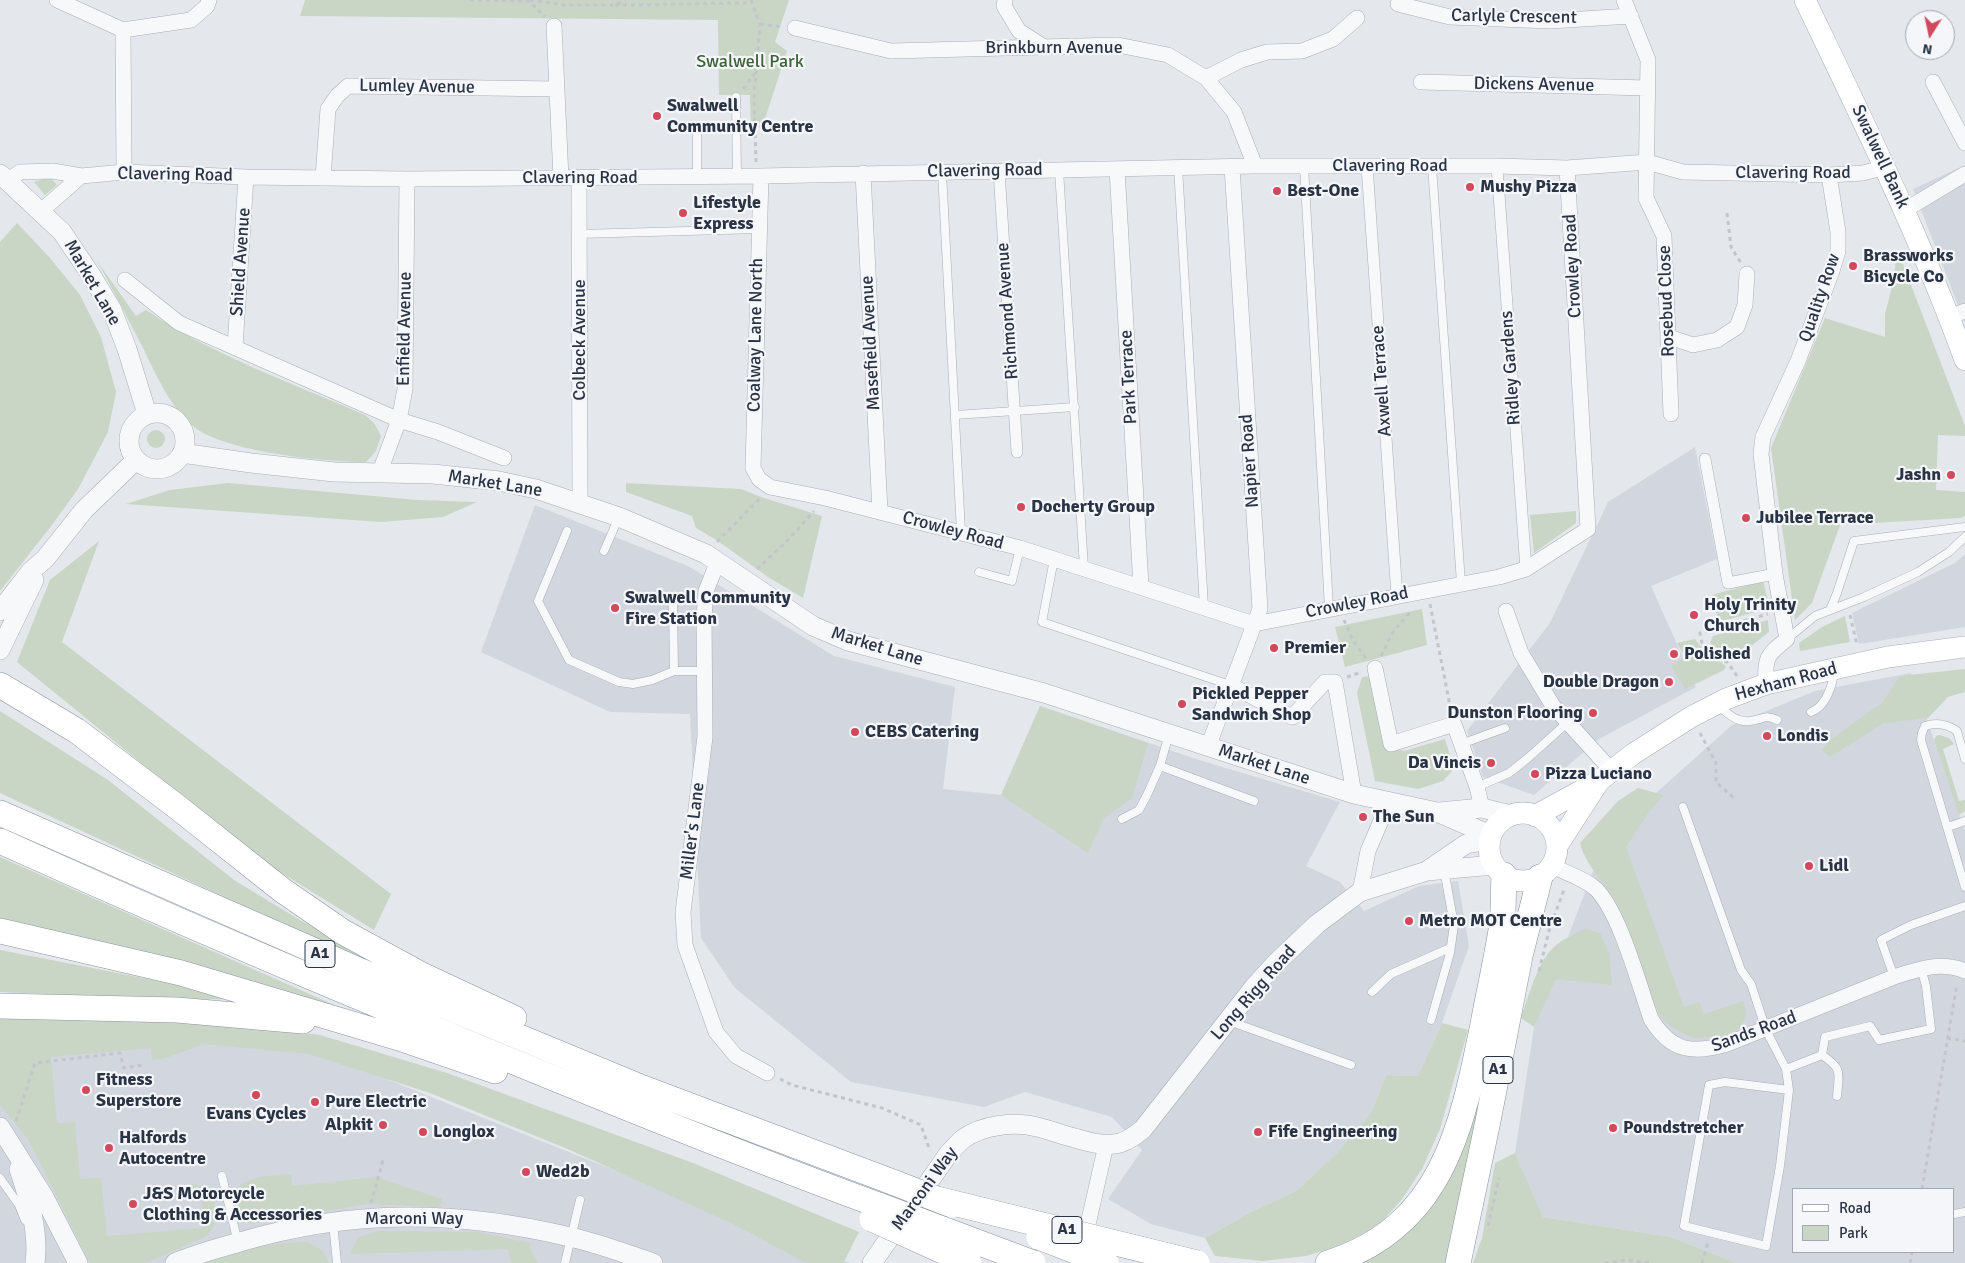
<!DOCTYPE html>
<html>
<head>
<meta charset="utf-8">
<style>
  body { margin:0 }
  #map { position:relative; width:1965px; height:1263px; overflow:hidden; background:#e4e7ec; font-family:Signika,sans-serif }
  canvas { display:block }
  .legend { position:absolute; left:1792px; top:1188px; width:162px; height:65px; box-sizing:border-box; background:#f4f6f9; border:1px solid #a4a8b1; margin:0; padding:6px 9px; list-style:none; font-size:15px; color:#2b3445 }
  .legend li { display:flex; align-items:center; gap:10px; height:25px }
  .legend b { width:25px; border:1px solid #a4a8b1 }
  .north { position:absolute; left:1905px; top:10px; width:50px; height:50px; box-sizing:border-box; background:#f4f6f9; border:1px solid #a4a8b1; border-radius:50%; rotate:190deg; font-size:14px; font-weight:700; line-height:20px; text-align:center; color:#2b3445 }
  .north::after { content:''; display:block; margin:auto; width:18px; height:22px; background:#d1495b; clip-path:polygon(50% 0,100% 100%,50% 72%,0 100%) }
</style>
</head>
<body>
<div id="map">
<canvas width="1965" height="1263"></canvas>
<ul class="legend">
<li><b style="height:6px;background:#fff"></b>Road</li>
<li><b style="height:14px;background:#c9d6c5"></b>Park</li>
</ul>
<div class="north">N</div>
</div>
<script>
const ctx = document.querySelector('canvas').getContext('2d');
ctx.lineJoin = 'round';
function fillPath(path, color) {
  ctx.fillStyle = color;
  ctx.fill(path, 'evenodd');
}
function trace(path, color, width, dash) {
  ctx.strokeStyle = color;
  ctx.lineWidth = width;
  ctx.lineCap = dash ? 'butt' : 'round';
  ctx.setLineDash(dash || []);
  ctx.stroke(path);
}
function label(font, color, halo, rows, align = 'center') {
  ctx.font = font + ' Signika,sans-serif';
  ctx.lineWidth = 4.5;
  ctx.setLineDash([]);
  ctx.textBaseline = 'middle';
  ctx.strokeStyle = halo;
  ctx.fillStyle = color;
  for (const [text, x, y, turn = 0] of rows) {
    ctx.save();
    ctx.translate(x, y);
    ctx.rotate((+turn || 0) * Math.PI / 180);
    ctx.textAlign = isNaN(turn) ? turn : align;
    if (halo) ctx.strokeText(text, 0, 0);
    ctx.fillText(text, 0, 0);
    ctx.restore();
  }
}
const built = new Path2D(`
  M1965,165V323L1913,189Z
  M1695,447L1717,559L1651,586L1696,687L1599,739L1534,795L1483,777L1467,731L1550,623L1608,502Z
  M535,505L688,566L834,656L955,687L943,789L1001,795L1040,706L1199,760L1340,802L1306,866L1340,882L1364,911L1419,886L1458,881L1469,946L1442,1023L1418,1076L1386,1075L1371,1113L1335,1155L1296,1191L1251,1212L1205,1238L1151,1224L1108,1199L1142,1150L1112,1117L1025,1092L984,1107L851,1082L735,988L701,938L690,714L610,712L481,652Z
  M1965,554V627L1859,644L1852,613L1955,563Z
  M1911,673L1965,831V1263H1736L1671,1237L1543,1217L1515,1153L1534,1027L1593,871L1656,793L1732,725L1815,691ZM1794,1189H1954V1252H1794Z
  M0,1018L306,1047L739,1220L850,1263H0Z`);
const green = new Path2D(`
  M305,0H789L775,42L787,51L762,128L751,127L750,95H719L718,20L300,16Z
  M43,179H52L57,185L45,195L34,182Z
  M17,223L50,258L80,295L101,337L116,392L108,432L78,489L52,525L0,591V242Z
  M1901,259L1965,426V436L1938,435L1936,490L1965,492V516L1960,518L1840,525L1812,603L1795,620L1771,448L1825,318L1885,337V314L1893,283L1896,260Z
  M97,261L136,316L146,310C212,355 292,383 365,415L374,423L381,436L376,451L366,462C326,462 223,452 193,426C169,406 156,374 142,346C127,318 113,289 97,261Z
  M147 439a9 9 0 1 1 18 0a9 9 0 1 1-18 0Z
  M228,483L418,500L477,502L443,517L381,522L126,504L170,490Z
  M626,483L741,489L761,497L822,516L803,598L768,577L718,541L696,528L692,516L626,492Z
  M1576,511V523L1534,553L1530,515Z
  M99,541L62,642L391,894L374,930L259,859L17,662L50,580Z
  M1763,581L1770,608L1719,622L1712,595Z
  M1422,609L1427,645L1345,667L1335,627Z
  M1845,616L1850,642L1800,651L1799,643L1822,627Z
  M1768,620L1769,632L1732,661L1710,643L1713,636Z
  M1695,639L1702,648L1726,666L1724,670L1685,689L1671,666L1685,657L1677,643Z
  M1965,669V692L1948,697L1928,718L1884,723L1830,757L1822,750L1830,740L1882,703L1900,676Z
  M1370,676L1384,746L1404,751L1445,739L1454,769L1443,781L1418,789L1375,781L1357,693L1362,677Z
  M1040,706L1148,743L1132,798L1104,818L1088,853L1001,795Z
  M0,711L108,780L234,880L300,920L361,952L358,959L0,793Z
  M1940,735L1949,738L1954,744L1943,749L1959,801L1965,800V811L1960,814L1958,812L1934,740L1936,736Z
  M1638,788L1664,795L1649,812L1626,847L1684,1007L1699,1002L1704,1014L1743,1001C1753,1027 1732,1036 1710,1037C1705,1037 1699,1039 1694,1038C1683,1035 1670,1026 1662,1018C1656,1013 1654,1001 1651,994C1641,967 1632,938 1621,911C1610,886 1587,870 1580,843L1618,801Z
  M0,857L332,1004L325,1005L148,953L0,918Z
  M1585,929L1600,933L1609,952L1612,985L1556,979L1534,1027L1521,1018C1527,1000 1538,963 1551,950C1560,940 1573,935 1585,929Z
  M0,950L220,993L229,999L179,1000L0,992Z
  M0,1013L200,1021L320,1035L447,1073L693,1163L859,1232L845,1260L841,1263H806L733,1224L570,1150L430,1093L309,1054L203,1044L166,1058L152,1060L151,1048L51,1057L57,1123L75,1122L80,1179L101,1178L107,1236L202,1228V1195H192V1184L209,1189C217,1206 219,1221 207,1236L145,1263H90L28,1139L0,1105Z
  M1442,1023L1468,1030L1440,1129L1422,1169L1402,1199L1379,1225L1341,1245L1306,1256L1263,1261L1215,1256L1205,1238L1251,1212L1296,1191L1335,1155L1371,1113L1386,1075L1418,1076Z
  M1482,1077L1488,1078L1447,1263H1358L1384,1248Z
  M1515,1153L1543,1217L1671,1237L1736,1263H1473L1482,1238L1495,1163Z
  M291,1174L292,1186L376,1177L442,1199L439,1207L367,1204L250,1224L237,1214C236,1209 235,1203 235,1198C237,1174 274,1176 291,1174Z
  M379,1231L476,1232L530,1243V1248L538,1263H511L508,1249L350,1254L358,1237Z
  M308,1242L323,1251L329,1263H200C234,1249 272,1243 308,1242Z`);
const path = new Path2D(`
  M470,0L529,1L545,17
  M530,0L564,5H615L626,0
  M751,0L760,24L754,97L756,162
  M615,5L751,3
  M760,24L782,27
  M743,89L756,72
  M1727,213L1731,247L1741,263
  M717,542L761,497
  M757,569L788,540L814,511
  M1430,604L1451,711
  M1850,615L1857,645
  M1344,620L1353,641L1366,658
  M1381,656L1393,632L1412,610
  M1737,676L1728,663L1702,643L1700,633L1768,614
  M1347,677L1362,672
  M1700,733L1716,763V782L1736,800
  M1539,971L1550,927L1565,887
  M1947,1038L1965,1041
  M780,1079L792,1085L882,1108L921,1125L930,1151
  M16,1121L35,1063L120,1053L124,1068L143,1065
  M1922,1189L1957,984
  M371,1203L383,1160
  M1488,1226L1499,1178
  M1605,1263L1626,1260L1653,1263
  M1702,1263L1708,1242
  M1910,1263L1912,1252`);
const service = new Path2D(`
  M736,97L737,176
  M697,136V177
  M1304,166L1329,608
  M1432,166L1461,583
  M1178,167L1204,607
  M1059,170L1084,568
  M942,172L961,532
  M579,234L759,229
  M955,415L1075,407
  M567,531L538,601L569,660L619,682L633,684L652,680L674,671H704
  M604,551L619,517
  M1054,559L1042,622L1230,685
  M979,572L1012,581L1020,548
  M673,603L674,671
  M1830,610L1837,593L1854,541L1965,527
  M1787,639L1815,616L1864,597L1918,572L1949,552L1965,537
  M1718,705C1727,713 1737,723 1750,721C1762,720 1764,714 1777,720
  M1811,712C1826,707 1833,684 1834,671
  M1169,734L1160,766L1254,801
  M1461,744L1505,728
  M1965,759L1957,731C1947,724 1937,722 1925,726L1922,733L1921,740L1965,887
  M1477,787L1509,773L1528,758L1567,723
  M1683,807L1741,970L1751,984L1766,1030L1786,1069L1789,1090L1780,1166L1766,1246L1684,1226L1709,1085L1725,1082L1789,1090
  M1122,819L1139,810L1147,795L1160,766
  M1948,827L1965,821
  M1894,977L1881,940L1911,925L1965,906
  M1372,992L1391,974L1450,948
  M1431,1020L1450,953L1454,925L1444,869
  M1229,1021L1351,1065
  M1822,1055C1843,1069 1839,1073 1837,1096
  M1786,1069L1822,1055L1825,1037L1870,1026L1879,1040L1931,1029L1926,986L1921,968
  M222,1176L238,1243
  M0,1178L19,1205L25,1220
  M1954,1214L1965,1212
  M333,1223L337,1263
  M565,1263L580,1200`);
const pedestrian = new Path2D(`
  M1367,166L1397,596
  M1497,166L1526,569
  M999,171L1017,452
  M1705,459L1728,583L1775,574`);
const minor = new Path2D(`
  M57,0L123,30
  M1005,0L1004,6L1019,31L1044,47
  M1624,0L1648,60L1646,198L1664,236L1671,414
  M1398,4L1450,17L1550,21L1631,16
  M554,26L561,178
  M795,28L891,51L1118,45L1168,55L1206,78L1234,112L1255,166
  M123,30L124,172
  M123,30L191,20L207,6L209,0
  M1206,78L1241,60L1267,52L1302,51L1333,39L1357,18
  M1421,82L1647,88
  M1933,82L1965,143
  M1117,169L1141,586
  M863,173L880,512
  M761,176L753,468L759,479L770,487L825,498L1020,548L1254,624L1499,577L1526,569L1588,529L1567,168
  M323,178L328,109L337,96L348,86L557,89
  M579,178L580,502
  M7,181L20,172L53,171L81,176L124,172L246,177L407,179L761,176L1255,166H1497L1567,168L1647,162L1683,172L1829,175L1863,173L1886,167
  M1905,210L1965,174
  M40,212L81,176
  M125,280L179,323L399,420L438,432L504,458
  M1949,317L1965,311
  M1669,337L1693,345L1717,340L1737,327L1745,305L1747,274
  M235,347L246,177
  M379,474L399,420L405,389L407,179
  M718,561L706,591L704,617L705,737L683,912L685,945L716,1032L736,1056L767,1073
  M1506,611L1521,653L1553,706L1612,771
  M1375,668L1391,744L1454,724L1477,787L1482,808
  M1766,684C1765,657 1766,656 1787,639L1775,574L1761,454L1763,437L1798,361L1832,271L1838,251V232L1829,175
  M1230,685L1292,717L1325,682H1335L1354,794
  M1208,747L1260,609L1232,167
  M1552,866C1566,873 1584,878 1596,889C1620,913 1639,985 1651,1019C1671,1052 1693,1054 1727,1044L1894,977C1918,969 1940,961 1965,971
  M1360,892L1368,851L1389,802
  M1084,1242L1106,1145`);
const tertiary = new Path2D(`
  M0,174L62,232L91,275L112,310L127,349L147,414
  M129 441a28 28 0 1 1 56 0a28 28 0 1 1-56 0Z
  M182,453L251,463L334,472L433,474L499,481L536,489L619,517L706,554L813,626L848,641L1044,693L1354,794L1437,812L1490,835
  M0,611L30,572L45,559L84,510L136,460
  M0,650L34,580
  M1439,812L1482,808L1511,815
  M1428,870L1466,844L1489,840
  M0,1127L44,1197L78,1263
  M19,1169C29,1199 39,1231 35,1263
  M175,1263C196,1254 218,1248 240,1242C351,1209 458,1210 570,1237C598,1243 626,1254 653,1263
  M872,1263L949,1153C953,1149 958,1143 963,1139C982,1125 1015,1121 1037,1127C1050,1130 1062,1135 1075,1138C1089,1142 1105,1147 1120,1143C1129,1140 1136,1135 1143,1129L1254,987L1276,963L1317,924L1360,892L1427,871L1494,865`);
const secondary = new Path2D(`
  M1805,0C1862,119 1920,236 1965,360
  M1489 847a34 34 0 1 1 68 0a34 34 0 1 1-68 0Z
  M1535,816L1599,781L1633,754L1691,717L1726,699L1766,684L1888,657L1965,647
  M1557,846L1599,781`);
const trunk = new Path2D(`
  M0,685L77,731L176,806L282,890L343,932L420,974L514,1018
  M0,813L372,976L643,1088L895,1183
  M0,841C128,899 257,955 387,1009C551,1078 715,1145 881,1206
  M0,931L181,973L399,1038L495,1071
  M0,1006L177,1010L303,1021
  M1328,1263C1443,1227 1462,1127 1483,1024C1489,991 1497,957 1502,924C1504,908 1503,891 1504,875
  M1458,1263L1488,1121L1520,956L1540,877`);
const trunkBridge = new Path2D(`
  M895,1183L952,1205
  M937,1199L1197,1263
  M881,1206L1033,1263
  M872,1219L969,1263
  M1039,1237L1106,1263`);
const markers = [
  [657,116,5,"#d1495b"],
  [1470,187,5,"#d1495b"],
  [1277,191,5,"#d1495b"],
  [683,213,5,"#d1495b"],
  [1853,266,5,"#d1495b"],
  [1951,475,5,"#d1495b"],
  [1021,507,5,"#d1495b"],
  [1746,518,5,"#d1495b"],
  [615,608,5,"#d1495b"],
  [1694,615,5,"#d1495b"],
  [1274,648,5,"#d1495b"],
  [1674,654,5,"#d1495b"],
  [1669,682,5,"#d1495b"],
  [1182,704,5,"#d1495b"],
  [1593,713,5,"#d1495b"],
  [855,732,5,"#d1495b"],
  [1767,736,5,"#d1495b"],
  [1491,763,5,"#d1495b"],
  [1535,774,5,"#d1495b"],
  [1363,817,5,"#d1495b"],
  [1809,866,5,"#d1495b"],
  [1409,921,5,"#d1495b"],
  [86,1090,5,"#d1495b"],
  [256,1095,5,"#d1495b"],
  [315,1102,5,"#d1495b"],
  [383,1125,5,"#d1495b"],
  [1613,1128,5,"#d1495b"],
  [423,1132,5,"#d1495b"],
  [1258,1132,5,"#d1495b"],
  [109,1148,5,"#d1495b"],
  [526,1172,5,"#d1495b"],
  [133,1204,5,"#d1495b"]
];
const shields = [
  [320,954,30],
  [1498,1070,30],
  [1067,1230,30]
];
const shieldNames = [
  ["A1",320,954],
  ["A1",1498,1070],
  ["A1",1067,1230]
];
const streetNames = [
  ["Carlyle Crescent",1514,17,1],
  ["Brinkburn Avenue",1054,48],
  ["Dickens Avenue",1534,85,1],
  ["Lumley Avenue",417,87,1],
  ["Swalwell Bank",1880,157,65],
  ["Clavering Road",1390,166],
  ["Clavering Road",985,171,-1],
  ["Clavering Road",1793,173],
  ["Clavering Road",175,175,1],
  ["Clavering Road",580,178],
  ["Shield Avenue",241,262,-86],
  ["Crowley Road",1573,266,-93],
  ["Market Lane",92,283,60],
  ["Quality Row",1820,298,-71],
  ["Rosebud Close",1667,301,-92],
  ["Richmond Avenue",1008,311,-94],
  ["Enfield Avenue",405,329,-89],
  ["Coalway Lane North",756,335,-89],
  ["Colbeck Avenue",580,340,-90],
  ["Masefield Avenue",871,343,-93],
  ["Ridley Gardens",1511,368,-94],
  ["Park Terrace",1129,377,-93],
  ["Axwell Terrace",1382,381,-94],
  ["Napier Road",1250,461,-94],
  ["Market Lane",495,484,9],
  ["Crowley Road",953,531,15],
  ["Crowley Road",1357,603,-11],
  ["Market Lane",877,647,17],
  ["Hexham Road",1786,682,-15],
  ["Market Lane",1264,765,18],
  ["Miller's Lane",693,831,-83],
  ["Long Rigg Road",1254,993,-49],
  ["Sands Road",1754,1032,-20],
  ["Marconi Way",925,1189,-54],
  ["Marconi Way",414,1219]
];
const parkNames = [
  ["Swalwell Park",750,62]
];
const poiNames = [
  ["Swalwell",667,106],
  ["Community Centre",667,127],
  ["Mushy Pizza",1480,187],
  ["Best-One",1287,191],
  ["Lifestyle",693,203],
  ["Express",693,224],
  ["Brassworks",1863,256],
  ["Bicycle Co",1863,277],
  ["Jashn",1941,475,"right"],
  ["Docherty Group",1031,507],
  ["Jubilee Terrace",1756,518],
  ["Swalwell Community",625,598],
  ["Fire Station",625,619],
  ["Holy Trinity",1704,605],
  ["Church",1704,626],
  ["Premier",1284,648],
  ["Polished",1684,654],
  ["Double Dragon",1659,682,"right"],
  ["Pickled Pepper",1192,694],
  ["Sandwich Shop",1192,715],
  ["Dunston Flooring",1583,713,"right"],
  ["CEBS Catering",865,732],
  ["Londis",1777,736],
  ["Da Vincis",1481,763,"right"],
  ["Pizza Luciano",1545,774],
  ["The Sun",1373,817],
  ["Lidl",1819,866],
  ["Metro MOT Centre",1419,921],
  ["Fitness",96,1080],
  ["Superstore",96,1101],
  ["Pure Electric",325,1102],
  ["Evans Cycles",256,1114,"center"],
  ["Alpkit",373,1125,"right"],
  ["Poundstretcher",1623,1128],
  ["Longlox",433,1132],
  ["Fife Engineering",1268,1132],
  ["Halfords",119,1138],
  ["Autocentre",119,1159],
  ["Wed2b",536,1172],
  ["J&S Motorcycle",143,1194],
  ["Clothing & Accessories",143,1215]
];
fillPath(built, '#d2d6de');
fillPath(green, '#c9d6c5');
trace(service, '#a9aeb7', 9);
trace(pedestrian, '#a9aeb7', 12);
trace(minor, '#a9aeb7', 16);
trace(tertiary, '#a9aeb7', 20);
trace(secondary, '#a9aeb7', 22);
trace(trunk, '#8b94a3', 26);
trace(path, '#c2c5cb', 3, [4, 4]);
trace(service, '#f7f8fa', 8);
trace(pedestrian, '#f7f8fa', 11);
trace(minor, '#f7f8fa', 15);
trace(tertiary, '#f7f8fa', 19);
trace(secondary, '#fff', 21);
trace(trunk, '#fff', 25);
trace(trunkBridge, '#8b94a3', 26, []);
trace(trunkBridge, '#fff', 25);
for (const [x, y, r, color] of markers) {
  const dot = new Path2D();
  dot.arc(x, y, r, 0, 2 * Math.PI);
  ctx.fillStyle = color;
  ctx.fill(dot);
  trace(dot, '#f4f6f9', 2);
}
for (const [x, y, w] of shields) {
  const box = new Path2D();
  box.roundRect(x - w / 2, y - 13.5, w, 27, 4);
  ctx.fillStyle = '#f4f6f9';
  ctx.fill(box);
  trace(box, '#2b3445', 1);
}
label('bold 16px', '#2b3445', null, shieldNames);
label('18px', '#2b3445', '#f4f6f9', streetNames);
label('18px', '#3f6138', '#f4f6f9', parkNames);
label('bold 18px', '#2b3445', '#f4f6f9', poiNames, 'left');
</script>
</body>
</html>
